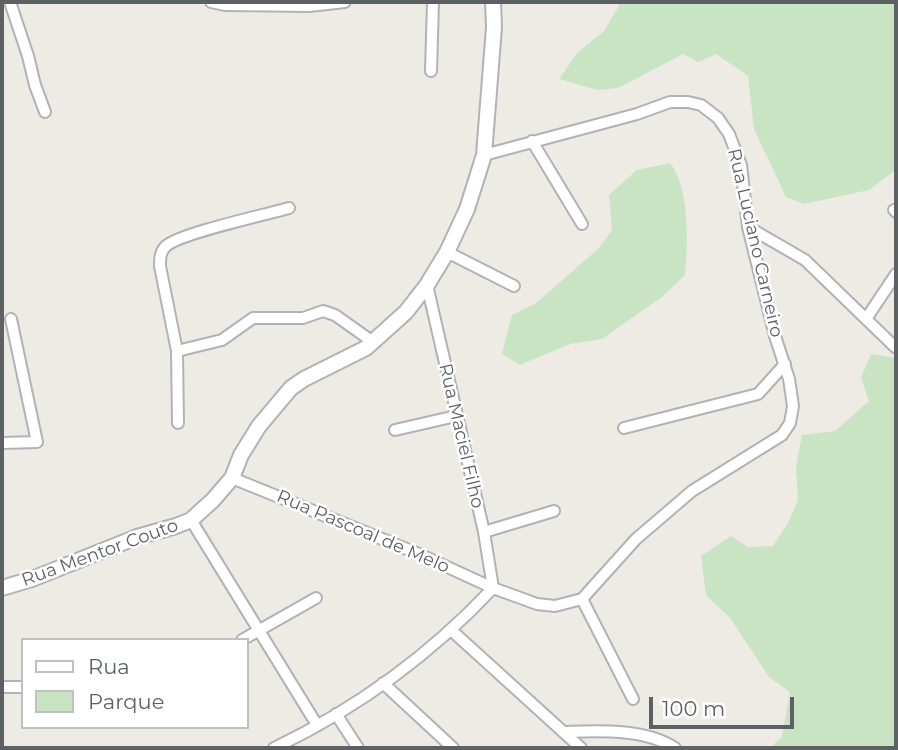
<!DOCTYPE html>
<html>
<head>
<meta charset="utf-8">
<style>
  body { margin:0 }
  #map { position:relative; width:898px; height:750px; overflow:hidden; background:#eeebe5; font-family:Montserrat,sans-serif }
  canvas { display:block }
  .frame { position:absolute; inset:0; border:4px solid #5d6164; pointer-events:none }
  .legend { position:absolute; left:21px; top:638px; width:228px; height:91px; box-sizing:border-box; background:#fff; border:2px solid #bec0c1; margin:0; padding:9px 12px; list-style:none; font-size:21px; color:#5d6164 }
  .legend li { display:flex; align-items:center; gap:14px; height:35px }
  .legend b { width:35px; border:2px solid #bec0c1 }
  .scale { position:absolute; left:649px; top:697px; width:145px; height:32px; box-sizing:border-box; border:4px solid #5d6164; border-top:0; padding-left:9px; font-size:21px; line-height:24px; white-space:nowrap; color:#5d6164; -webkit-text-stroke:5px #fff; paint-order:stroke }
</style>
</head>
<body>
<div id="map">
<canvas width="898" height="750"></canvas>
<div class="frame"></div>
<ul class="legend">
<li><b style="height:9px;background:#fff"></b>Rua</li>
<li><b style="height:19px;background:#c8e4c3"></b>Parque</li>
</ul>
<div class="scale">100 m</div>
</div>
<script>
const ctx = document.querySelector('canvas').getContext('2d');
ctx.lineJoin = 'round';
function fillPath(path, color) {
  ctx.fillStyle = color;
  ctx.fill(path, 'evenodd');
}
function trace(path, color, width, dash) {
  ctx.strokeStyle = color;
  ctx.lineWidth = width;
  ctx.lineCap = dash ? 'butt' : 'round';
  ctx.setLineDash(dash || []);
  ctx.stroke(path);
}
function label(font, color, halo, rows, align = 'center') {
  ctx.font = font + ' Montserrat,sans-serif';
  ctx.lineWidth = 5;
  ctx.setLineDash([]);
  ctx.textBaseline = 'middle';
  ctx.strokeStyle = halo;
  ctx.fillStyle = color;
  for (const [text, x, y, turn = 0] of rows) {
    ctx.save();
    ctx.translate(x, y);
    ctx.rotate((+turn || 0) * Math.PI / 180);
    ctx.textAlign = isNaN(turn) ? turn : align;
    if (halo) ctx.strokeText(text, 0, 0);
    ctx.fillText(text, 0, 0);
    ctx.restore();
  }
}
const green = new Path2D(`
  M618,2H896V170L869,190L804,204L786,197L754,129L748,76L716,54L698,62L683,54L618,88L598,90L559,79L578,52L604,31L619,6Z
  M670,163C690,188 688,244 685,275L662,297L602,339L570,344L520,365L502,354L512,315L536,303L599,248L612,230L609,195L637,170Z
  M871,354L896,358V748H770L782,736L790,692L769,677L730,618L706,595L701,556L731,536L748,547L773,546L788,523L798,500L796,467L802,435L835,431L869,401L861,378Z`);
const minor = new Path2D(`
  M10,2L28,56L35,85L45,112
  M211,2L225,5L309,6L345,2
  M431,71L433,2
  M532,141L582,224
  M894,210L896,212
  M748,227L805,260L895,347
  M447,252L514,286
  M427,285L484,532L493,588
  M866,319L896,274
  M177,351L222,340L253,318H303L323,311L335,315L373,342
  M178,423L177,351L160,266C160,258 160,252 166,246C181,233 265,215 289,208
  M624,428L758,394L785,364
  M395,430L456,416
  M2,443L37,442L11,319
  M232,478L419,554L493,588
  M191,520L317,725
  M484,532L554,511
  M582,599L633,699
  M451,630L581,748
  M242,640L316,598
  M383,683L453,748
  M2,687H23
  M336,714L358,748
  M563,732C599,731 644,728 675,748
  M274,748C356,709 431,654 493,588L537,604L555,606L582,599L636,539L692,491L782,435L790,423L793,406L789,379L775,336L748,227L741,165L729,134L718,118L701,105L688,102H670L637,114L484,155`);
const tertiary = new Path2D(`
  M2,588L32,579L137,537L176,526L191,520L213,500L232,478L241,455L259,426L291,388L304,379L366,348L406,312L427,285L447,252L467,209L484,155L494,27L493,2`);
const streetNames = [
  ["Rua Luciano Carneiro",755,243,77],
  ["Rua Maciel Filho",461,436,77],
  ["Rua Pascoal de Melo",363,532,23],
  ["Rua Mentor Couto",100,553,-20]
];
fillPath(green, '#c8e4c3');
trace(minor, '#b0b3b6', 14);
trace(tertiary, '#b0b3b6', 18);
trace(minor, '#fff', 10);
trace(tertiary, '#fff', 14);
label('18px', '#5d6164', '#fff', streetNames);
</script>
</body>
</html>
